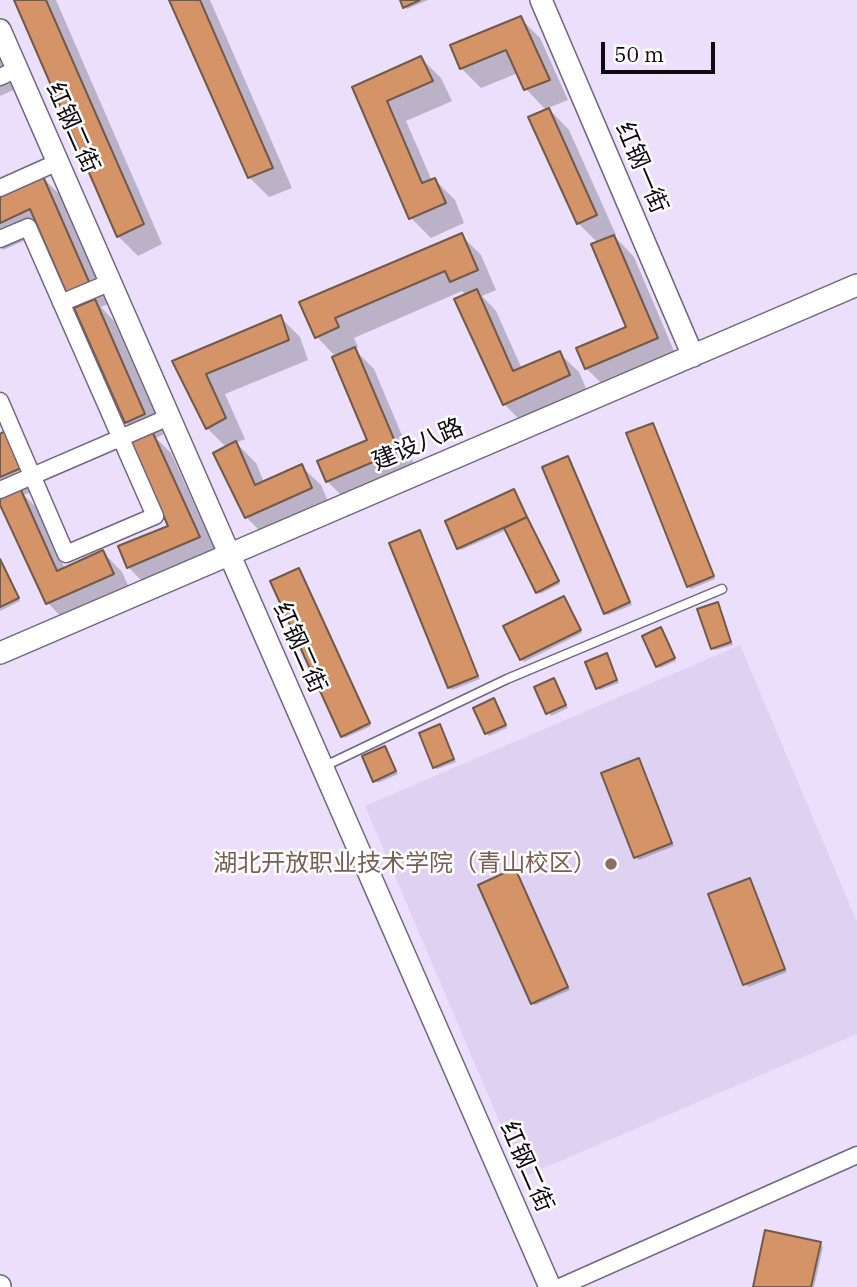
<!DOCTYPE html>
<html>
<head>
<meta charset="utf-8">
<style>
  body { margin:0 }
  #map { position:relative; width:857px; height:1287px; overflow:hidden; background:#ebdffb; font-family:"IBM Plex Serif",serif }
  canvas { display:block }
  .scale { position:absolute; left:601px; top:42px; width:114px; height:32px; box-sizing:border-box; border:4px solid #0d0a12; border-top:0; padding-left:9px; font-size:21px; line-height:24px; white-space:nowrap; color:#0d0a12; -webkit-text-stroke:5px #fff; paint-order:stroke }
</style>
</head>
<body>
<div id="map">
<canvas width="857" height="1287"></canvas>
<div class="scale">50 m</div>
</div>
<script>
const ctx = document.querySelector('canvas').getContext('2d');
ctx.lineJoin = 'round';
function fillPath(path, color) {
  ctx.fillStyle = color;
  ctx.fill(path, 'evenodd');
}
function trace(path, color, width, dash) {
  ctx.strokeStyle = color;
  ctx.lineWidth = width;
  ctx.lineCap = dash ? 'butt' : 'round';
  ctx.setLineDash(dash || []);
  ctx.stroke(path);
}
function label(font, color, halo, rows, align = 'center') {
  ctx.font = font + ' "IBM Plex Serif","Noto Sans SC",serif';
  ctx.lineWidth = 5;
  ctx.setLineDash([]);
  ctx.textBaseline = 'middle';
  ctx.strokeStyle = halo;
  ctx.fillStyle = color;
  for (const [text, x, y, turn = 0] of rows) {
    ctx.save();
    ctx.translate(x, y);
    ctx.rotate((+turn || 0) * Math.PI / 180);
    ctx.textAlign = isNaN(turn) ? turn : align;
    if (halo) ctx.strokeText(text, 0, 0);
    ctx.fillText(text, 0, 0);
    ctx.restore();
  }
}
const built = new Path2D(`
  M740,645L857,922V1034L523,1177L365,806Z`);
const shadow = new Path2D(`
  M16,0H56L162,244L138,256L118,236Z
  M171,0H210L292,188L269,197L249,177Z
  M402,0H428L407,9Z
  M520,18L540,38L568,100L548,108L569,130L616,235L614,236L634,257L677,358L606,388L586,368L628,328L598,243L578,223L531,118L547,111L526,89L518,73L481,88L461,68Z
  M0,51L16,89L0,96Z
  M421,58L441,78L452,101L406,121L432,181L435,180L455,200L464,223L431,238L411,218L354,88Z
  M41,176L61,196L108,304L101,307L114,321L164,434L156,438L171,453L218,557L148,587L128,567L170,527L142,438L126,422L82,306L69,293L42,233L3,250L0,246V194Z
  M461,235L481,255L496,290L482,296L496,311L522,369L559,353L579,372L589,395L524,424L504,404L466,295L462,291L354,338L358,347L354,349L374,369L417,471L347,501L327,481L369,441L336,357L317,337L302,303ZM406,446L408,449L384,459V455Z
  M280,317L300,337L308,360L225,394L245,439L236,443L256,463L264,482L301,466L321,485L331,508L266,537L246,517L227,448L207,428L174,362Z
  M652,425L715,579L691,589L689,586Z
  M0,436L40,488L24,495L39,510L65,569L103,552L122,572L132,594L67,623L48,603L0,501Z
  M568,458L632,605L608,615L605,613Z
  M514,491L560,584L540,594L507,530L461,550L459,548Z
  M419,532L480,679L452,690L449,687Z
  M0,559L20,601L0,611Z
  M301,573L371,726L345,738L343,736Z
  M564,598L582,633L524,662L521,659Z
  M717,604L733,645L715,650L712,648Z
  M663,632L676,661L660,668L658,666Z
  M606,656L619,683L600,690L598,688Z
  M556,683L568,708L551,716L536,688Z
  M494,700L507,728L489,736L486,733Z
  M440,726L456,762L437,769L434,767Z
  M384,748L398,774L378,783L375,781Z
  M639,760L674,846L639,860L636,857Z
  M515,870L570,990L535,1005L532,1002Z
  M749,880L787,972L748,987L710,895Z
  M820,1244L823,1247L814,1287H754Z`);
const building = new Path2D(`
  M14,0H46L144,224L117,237Z
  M169,0H200L273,168L248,178Z
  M400,0H420L403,8Z
  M521,16L550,80L524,90L506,50L460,69L450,45Z
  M421,56L433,81L387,101L422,183L435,178L446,203L409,219L352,87Z
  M549,108L597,215L577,224L528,117Z
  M42,174L90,284L67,294L30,209L0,223V193Z
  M462,233L478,270L450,282L445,271L335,318L339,327L315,338L299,302Z
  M614,235L658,338L585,369L576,348L626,327L591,244Z
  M477,289L513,371L560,351L570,375L503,405L454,299Z
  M95,299L145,414L125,423L74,308Z
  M281,315L289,340L206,374L226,418L206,429L172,361Z
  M355,347L399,451L326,482L317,461L367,440L332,357Z
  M653,423L714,576L687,587L626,433Z
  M5,431L21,468L0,477V434Z
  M152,431L200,537L127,568L118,546L168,526L131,441Z
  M236,441L255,485L302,464L312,488L245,518L213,453Z
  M568,456L630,602L604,614L542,467Z
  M20,488L57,571L103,550L114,574L46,604L0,505V497Z
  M514,489L527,517L457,549L445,521Z
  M527,517L559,581L536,593L504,528Z
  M420,530L478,676L448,688L389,543Z
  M0,559L19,598L0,607Z
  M299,568L370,723L341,737L270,581Z
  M564,596L581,630L520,660L503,626Z
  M718,602L731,642L711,649L697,609Z
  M661,627L675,658L656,667L642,636Z
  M607,653L617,680L596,689L585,662Z
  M554,678L566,705L546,714L534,687Z
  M494,698L506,725L485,734L473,708Z
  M440,724L454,759L433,768L419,733Z
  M385,746L396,771L373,782L362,756Z
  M639,758L672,843L634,858L601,773Z
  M515,868L568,987L531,1004L478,885Z
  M750,878L785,969L743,985L708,894Z
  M765,1230L821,1242L811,1287H753Z`);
const lane = new Path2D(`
  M325,766L507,679L722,589`);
const street = new Path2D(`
  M0,77L17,69
  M0,188L58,162
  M0,239L28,227L155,516L66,554L0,401
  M61,303L111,282
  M0,490L169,417
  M560,1287L857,1155`);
const secondary = new Path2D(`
  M541,0L693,356
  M0,30L550,1287
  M0,653L857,285
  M0,1286V1287`);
const markers = [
  [611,864,7,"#8d6e63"]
];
const streetNames = [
  ["红钢二街",72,128,66],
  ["红钢一街",641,168,67],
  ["建设八路",418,445,-23],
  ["红钢二街",299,648,66],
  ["红钢二街",526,1167,66]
];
const educationNames = [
  ["湖北开放职业技术学院（青山校区）",597,864]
];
fillPath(built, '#dfd1f2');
fillPath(shadow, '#0003');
fillPath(building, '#d59468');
trace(building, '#715a4a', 2);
trace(lane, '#70667e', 11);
trace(street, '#70667e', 19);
trace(secondary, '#70667e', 24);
trace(lane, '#fff', 8);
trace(street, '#fff', 16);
trace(secondary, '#fff', 21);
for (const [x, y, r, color] of markers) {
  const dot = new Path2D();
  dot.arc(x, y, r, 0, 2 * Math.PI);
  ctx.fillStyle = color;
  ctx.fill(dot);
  trace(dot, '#fff', 2.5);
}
label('24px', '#0d0a12', '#fff', streetNames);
label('24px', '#785e54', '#fff', educationNames, 'right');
</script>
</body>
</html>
